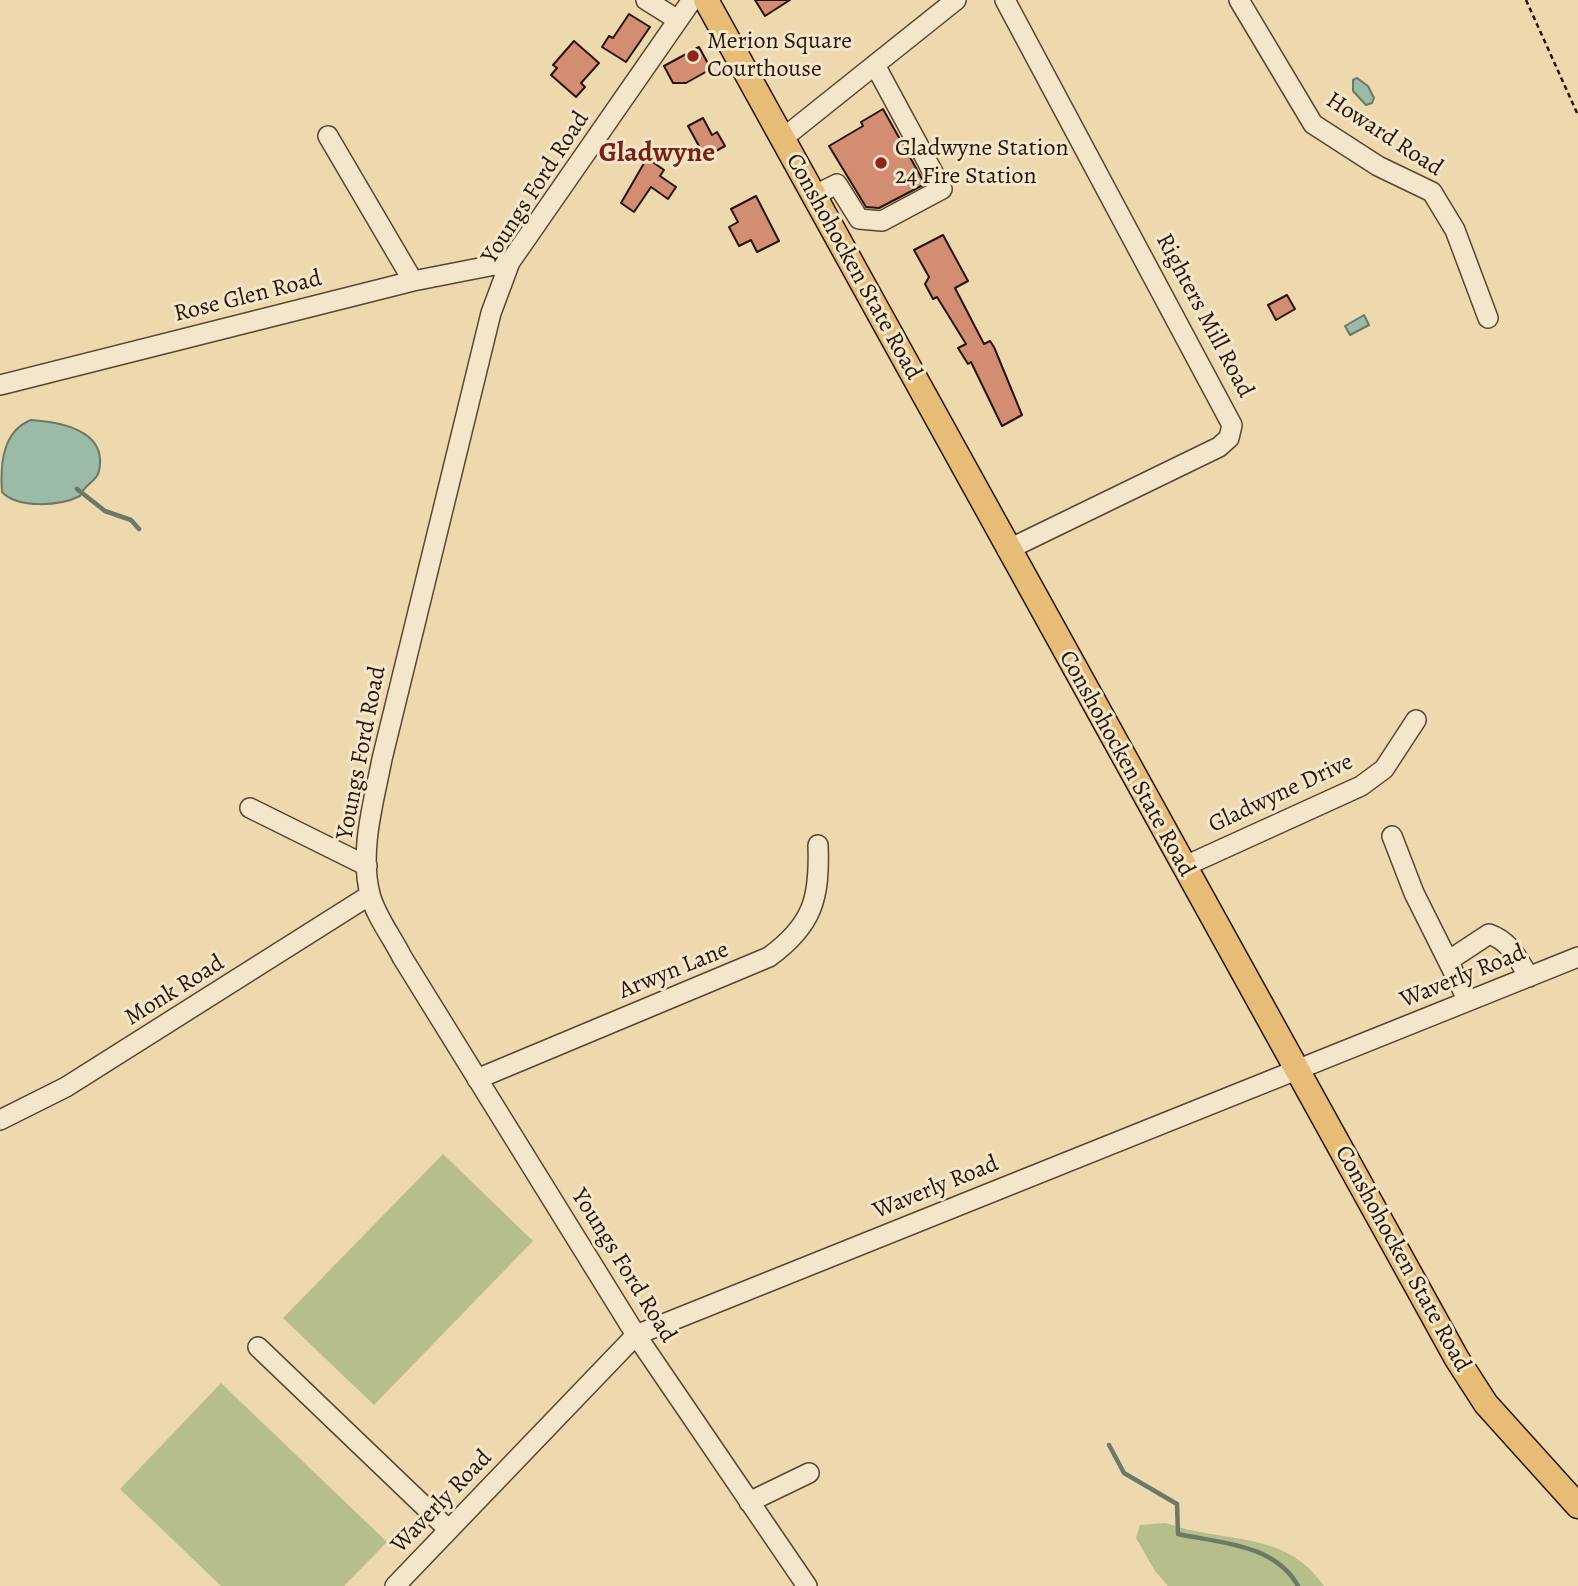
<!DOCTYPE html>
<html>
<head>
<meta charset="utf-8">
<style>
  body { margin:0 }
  canvas { display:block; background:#eed8ae }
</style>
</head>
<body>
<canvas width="1578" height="1586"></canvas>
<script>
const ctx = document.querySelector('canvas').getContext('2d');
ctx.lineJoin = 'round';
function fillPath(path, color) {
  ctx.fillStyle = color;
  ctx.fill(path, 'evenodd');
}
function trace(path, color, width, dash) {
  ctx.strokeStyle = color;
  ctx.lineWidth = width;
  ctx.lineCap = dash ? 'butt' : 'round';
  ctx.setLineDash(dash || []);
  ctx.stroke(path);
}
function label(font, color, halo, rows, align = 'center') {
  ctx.font = font + ' Alegreya,serif';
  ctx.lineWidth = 6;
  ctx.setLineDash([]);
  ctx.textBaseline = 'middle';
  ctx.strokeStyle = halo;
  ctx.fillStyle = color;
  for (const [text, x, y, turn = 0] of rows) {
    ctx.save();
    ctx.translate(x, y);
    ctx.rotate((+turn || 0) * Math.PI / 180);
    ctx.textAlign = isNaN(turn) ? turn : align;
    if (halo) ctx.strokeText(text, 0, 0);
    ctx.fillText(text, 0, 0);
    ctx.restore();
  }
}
const green = new Path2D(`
  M443,1154L533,1241L374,1405L283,1318Z
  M221,1383L387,1542L344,1586H221L120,1489Z
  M1166,1523C1223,1544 1285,1529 1324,1586H1168L1155,1571L1136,1538L1140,1525Z`);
const water = new Path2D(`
  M1357,78L1368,86L1374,98L1372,103L1366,105L1353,91V80Z
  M1364,315L1369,325L1350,335L1345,326Z
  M31,420C60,422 108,430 99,471C97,482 85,483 80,496C60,506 18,509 2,492C0,463 3,431 31,420Z`);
const stream = new Path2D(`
  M77,489L105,511L131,520L139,529
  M1109,1445L1124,1473L1177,1504L1178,1534C1220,1543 1275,1544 1298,1586`);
const building = new Path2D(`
  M755,0H790L765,16Z
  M629,14L650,27L626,62L602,47L609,36L613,38Z
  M574,41L599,63L581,83L585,87L576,97L551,75L557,68L553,65Z
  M699,47L711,69L686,83H673L664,66Z
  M883,109L925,184L879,208L866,207L829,146L863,126L861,122Z
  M703,118L712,135L717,132L725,146L705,157L688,126Z
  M647,158L664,170L660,176L676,187L668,199L651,187L634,212L621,203Z
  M756,196L779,241L757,252L751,240L739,246L729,227L738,222L731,209Z
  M943,235L968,281L955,288L984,344L990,341L994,347L1022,415L1002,426L971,362L968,364L958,348L966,344L937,297L933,299L925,284L929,277L914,250Z
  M1287,295L1295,309L1276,320L1268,305Z`);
const path = new Path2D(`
  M1526,0L1578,115`);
const minor = new Path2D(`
  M646,0L678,20
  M692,0L510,262L491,313L382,759C374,801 359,851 370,894C375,915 392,937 402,957L636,1335L807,1586
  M1005,0L1232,425L1229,438L1219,447L1007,550
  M1239,0L1313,124L1378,166L1432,192L1455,230L1488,318
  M328,136L413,281
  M782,139L956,0
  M813,196L837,184L859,219L882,221L942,189L875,65
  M0,385L413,281L510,262
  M250,808L367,866
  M1392,836L1414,893L1468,1001
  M1183,867L1361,786L1384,769L1416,720
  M1448,961L1489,934C1510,941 1518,959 1529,977
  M477,1079L769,957C813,925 820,898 818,845
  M0,1120L66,1087L370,895
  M258,1347L449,1530
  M749,1502L809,1473
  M395,1586L636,1335L1578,957`);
const major = new Path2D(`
  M706,0L1457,1359L1486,1404L1578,1506`);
const markers = [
  [693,56,7,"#8f2418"],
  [881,163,7,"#8f2418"]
];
const poiNames = [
  ["Merion Square",707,42],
  ["Courthouse",707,70],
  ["Gladwyne Station",895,149],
  ["24 Fire Station",895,177]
];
const streetNames = [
  ["Howard Road",1384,135,33],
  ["Youngs Ford Road",536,188,-57],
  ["Conshohocken State Road",853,267,61],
  ["Rose Glen Road",248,297,-14],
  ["Righters Mill Road",1204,316,62],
  ["Youngs Ford Road",362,753,-79],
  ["Conshohocken State Road",1126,764,61],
  ["Gladwyne Drive",1281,794,-25],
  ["Arwyn Lane",674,971,-22],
  ["Waverly Road",1463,977,-22],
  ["Monk Road",175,991,-32],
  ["Waverly Road",936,1188,-22],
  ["Conshohocken State Road",1402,1259,61],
  ["Youngs Ford Road",623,1266,58],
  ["Waverly Road",442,1502,-46]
];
const quarterNames = [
  ["Gladwyne",657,154]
];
fillPath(green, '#b6bf8c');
fillPath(water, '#9bbba6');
trace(water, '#6c7967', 2);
trace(stream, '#6c7967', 4.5);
fillPath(building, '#d28d73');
trace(building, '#251608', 2);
trace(minor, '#574632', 22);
trace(major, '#251608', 27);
trace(path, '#251608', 2.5, [5, 3.5]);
trace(minor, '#f4e6ca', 19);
trace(major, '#e7bc77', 24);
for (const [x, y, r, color] of markers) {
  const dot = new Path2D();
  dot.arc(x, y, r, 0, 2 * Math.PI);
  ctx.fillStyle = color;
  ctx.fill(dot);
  trace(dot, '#f4e6ca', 2.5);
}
label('24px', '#251608', '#f4e6ca', poiNames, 'left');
label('24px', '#251608', '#f4e6ca', streetNames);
label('bold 28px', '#7a1f14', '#f4e6ca', quarterNames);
</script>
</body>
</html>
